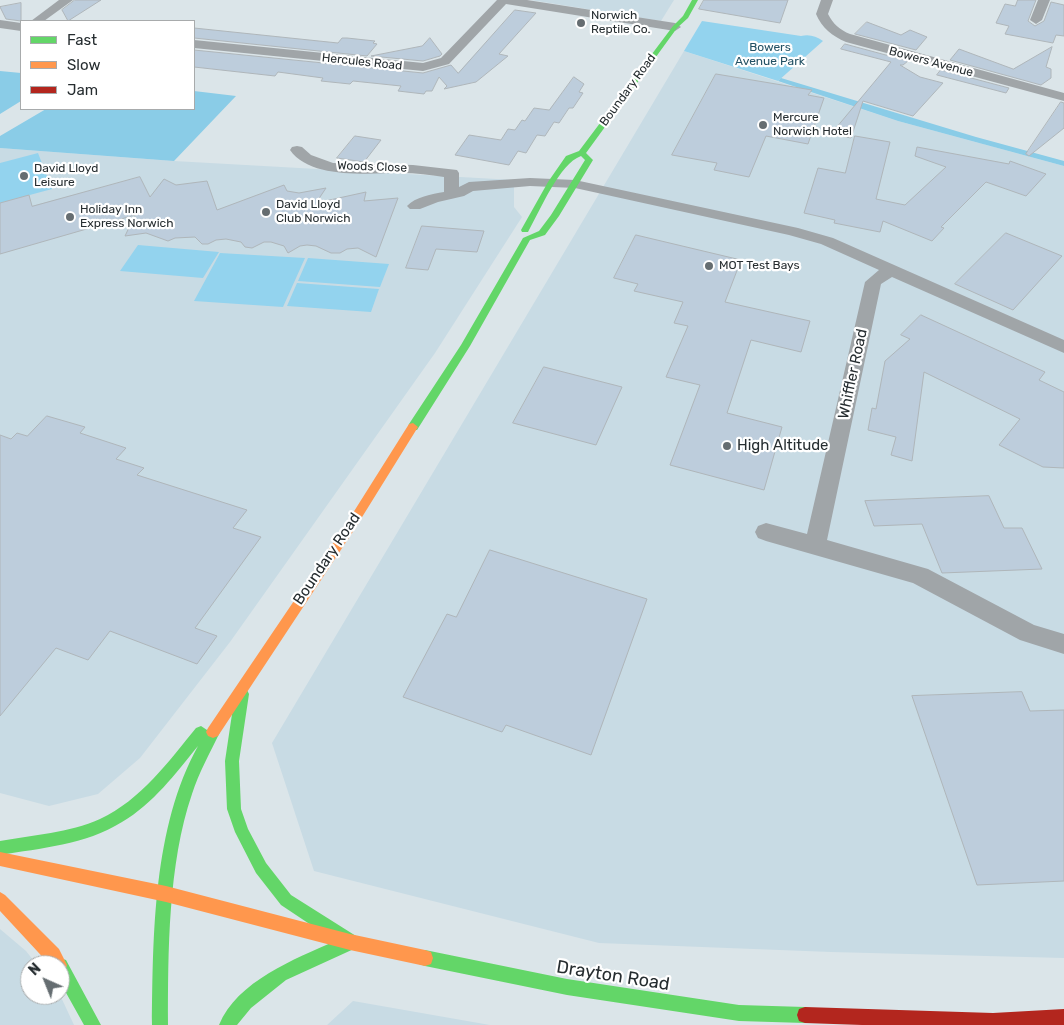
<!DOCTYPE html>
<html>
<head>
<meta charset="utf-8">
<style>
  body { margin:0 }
  #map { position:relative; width:1064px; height:1025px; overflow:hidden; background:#dbe5e9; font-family:Rubik,sans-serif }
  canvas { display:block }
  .legend { position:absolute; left:20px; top:20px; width:175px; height:90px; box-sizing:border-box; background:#fff; border:1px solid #a8abac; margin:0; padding:6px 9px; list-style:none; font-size:15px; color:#262d30 }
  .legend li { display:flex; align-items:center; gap:10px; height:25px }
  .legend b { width:25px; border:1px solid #a8abac }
  .north { position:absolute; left:20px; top:955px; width:50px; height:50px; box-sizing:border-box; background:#fff; border:1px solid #a8abac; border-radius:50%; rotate:316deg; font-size:14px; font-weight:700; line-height:20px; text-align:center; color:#262d30 }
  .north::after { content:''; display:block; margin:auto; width:18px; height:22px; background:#656d71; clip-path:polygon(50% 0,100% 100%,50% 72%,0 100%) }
</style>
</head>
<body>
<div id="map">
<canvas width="1064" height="1025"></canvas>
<ul class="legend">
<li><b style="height:6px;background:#63d668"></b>Fast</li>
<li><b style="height:6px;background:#ff974d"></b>Slow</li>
<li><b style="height:6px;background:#b3261e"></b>Jam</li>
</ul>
<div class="north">N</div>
</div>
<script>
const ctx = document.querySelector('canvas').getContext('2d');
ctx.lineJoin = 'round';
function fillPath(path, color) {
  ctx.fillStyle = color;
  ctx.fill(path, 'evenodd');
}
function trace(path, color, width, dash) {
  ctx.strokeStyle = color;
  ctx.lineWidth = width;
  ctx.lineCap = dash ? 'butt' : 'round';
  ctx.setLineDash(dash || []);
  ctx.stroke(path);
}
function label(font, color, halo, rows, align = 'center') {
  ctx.font = font + ' Rubik,sans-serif';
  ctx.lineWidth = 4.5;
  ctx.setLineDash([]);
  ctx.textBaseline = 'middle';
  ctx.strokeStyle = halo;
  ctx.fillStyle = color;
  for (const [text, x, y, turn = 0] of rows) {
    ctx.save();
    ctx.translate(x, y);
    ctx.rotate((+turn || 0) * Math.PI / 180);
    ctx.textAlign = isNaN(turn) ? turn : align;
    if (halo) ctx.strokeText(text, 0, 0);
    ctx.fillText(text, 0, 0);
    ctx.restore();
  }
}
const built = new Path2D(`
  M531,0H674L661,21Z
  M684,51L898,121L1064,166V958L831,952L599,943L314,871L272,743Z
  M0,148L174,161L514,180V207L522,217L435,353L230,642L140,758L98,794L49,806L0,793Z
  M0,929L26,951L37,965H30V995H60L74,1025H0Z
  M353,1001L490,1025H327Z`);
const green = new Path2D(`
  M702,21L801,36C809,34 816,36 823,41L778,81L684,51Z
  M38,153L52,189L0,203V163Z
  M138,245L219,252L203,278L120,271Z
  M220,253L305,258L283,307L194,301Z
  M308,258L389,264L380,287L298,281Z
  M297,283L379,289L371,312L287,306Z`);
const forest = new Path2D(`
  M0,71L21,73V101L0,114Z
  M781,78L976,137L1064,161V166L898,121L778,81Z
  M194,91L236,96L174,161L0,148V136L46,109H194Z`);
const building = new Path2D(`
  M75,0H101L68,21L62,10Z
  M704,0H788L780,23L699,9Z
  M1018,0H1036L1028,21L1035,26L1044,21L1051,2L1064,5V36L1056,35L1053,43L1005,34L1009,26L996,23L1005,4L1015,6Z
  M21,3V21L6,19L0,7Z
  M515,10L536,13L499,54L508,56L476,82L444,89L447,86L439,77L432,91H426L424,94L398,91L401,86L353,81L350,84L321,81L323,78L278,72L275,76L194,67V50L423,73L451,65L458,73Z
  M867,22L901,35L910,30L927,37L916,50L855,34Z
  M194,28L338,43L342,38H347L375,41L373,43L377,44L367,56L194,38Z
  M430,38L442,54L440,56L423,61L371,56L422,46Z
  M845,44L908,61L903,65H900L920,77L943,83L913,116L863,101L851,138L831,134L891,62L841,49Z
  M1052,47L1046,67L1051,69V78L1041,85L950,60L959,49L1013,69Z
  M941,70L1009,88L1006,93L937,75Z
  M716,74L812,90L808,95L824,98L808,144L766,136L749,177L714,170L717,163L672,155Z
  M574,77L584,84L579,92L583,93L573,108H569L559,123L554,122L545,136L537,135L526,153L518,151L509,165L455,155L469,135L501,140L508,129L515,130L522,120L525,121L534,108L549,110Z
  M1061,102L1064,103V128L1029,156L1026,154Z
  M355,136L381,140L364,162L337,158Z
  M855,136L890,142L876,199L905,205L946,167L915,156L917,147L1009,164L1010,161L1046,174L1026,196L986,182L941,227L944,228L932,241L883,221L880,232L834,223L835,220L804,213L818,168L845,173Z
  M140,177L150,197L164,179L176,185L207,181L217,210L284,185L287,191L299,193L326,188L316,203L366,192L364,201L398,198L376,257L358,248L347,249L340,253H331L316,246L307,245L300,246L288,253L284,246L271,242H264L252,248L245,247L241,242L226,239L216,240L208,244H202L195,237L175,238L168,241L146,233L125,236L135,215L0,254V203L29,195L32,206Z
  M422,226L446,228L484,231L477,252L436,249L428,270L406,268Z
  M1006,233L1062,256L1013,310L955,284Z
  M636,235L741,260L725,302L810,321L801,352L751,340L727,413L782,427L764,490L670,465L700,385L666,377L688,326L674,323L683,302L634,291L638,284L614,278Z
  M921,315L1045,372L1039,380L1064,392V468L1043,467L999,445L1020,419L924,372L912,461L891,455L896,437L868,430L872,408L876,409L885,361L910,339L901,335Z
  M544,367L622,387L596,445L513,423Z
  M47,416L85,427L80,433L126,448L116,459L144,468L137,475L247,510L233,528L261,537L195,628L217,636L197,664L110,631L88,660L56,648L0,716V435L11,439L17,433L27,436Z
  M989,496L1004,528H1022L1042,569L942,573L922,524L874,526L865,501Z
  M490,550L647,599L591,755L506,725L502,732L403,697L447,614L456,617Z
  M1022,692L1030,711L1064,710V881L977,885L912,696Z`);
const street = new Path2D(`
  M59,0H73L44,21H31Z
  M497,0H527L675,23L681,27L675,31L506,4L449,64L423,71L194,48V40L423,63L441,58Z
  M821,0H833L828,14C833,24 840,30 850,34L1064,93V101L846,42C832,36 822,28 816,14Z
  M1038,0H1050L1042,20L1036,24L1030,20Z
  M0,20L21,23V31L0,28Z
  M297,146L302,147L311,155L333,163L413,165L457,170L459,173V187L469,182L530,178L575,180L798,228L833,238L1064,340V353L892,277L881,284L827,540L928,569L1034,625L1064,634V654L1020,640L913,583L766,541L758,538L755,532L758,526L766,523L807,534L865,282L879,270L821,244L789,235L575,188L530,186L473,191L464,196L438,202L420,209H410L407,206C415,197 432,194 444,192V177C430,175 416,173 402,173C370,173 311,180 290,150L292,147Z`);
const fast = new Path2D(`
  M692,0H698L688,18L677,28L586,153L593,160L559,216L545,235L530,240L470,346L417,430H409L408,427L409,424L461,345L523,238L539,231L551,215L585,160L581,156C559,164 541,209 529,230L528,232H522L521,230L548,182L566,156L579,151L673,26L683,16Z
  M242,688L247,690L249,694L239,761L241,809L248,829L266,863L291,895L356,936L358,942L356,948L286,980L251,1008L237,1025H219C237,981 295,959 335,941L281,905L256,873L235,832L227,809L225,761L235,694L237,690Z
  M201,726L207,730L213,726L218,728L220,732C210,753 199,772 192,794C168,864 168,952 168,1025H152C153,935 153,827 198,746C176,773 153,804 122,822C85,845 41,848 0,855V841C33,835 69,833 100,819C141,800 169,761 196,728Z
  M425,950L567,979L739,1005L805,1007L811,1009L813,1015L811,1021L805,1023L739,1021L567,995L425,966L419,964L417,958L419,952Z
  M60,958L66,960L101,1025H84L60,982V965H52L54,960Z`);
const slow = new Path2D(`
  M413,423L418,427L354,530L218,736L213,738L208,736L206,732L208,728L346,524L409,424Z
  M0,852L166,886L350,934L425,950L431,952L433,958L431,964L425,966L350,950L166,902L0,866Z
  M0,892L5,895L59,949L67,965L65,971L60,972V965H50L0,911Z`);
const jam = new Path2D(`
  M805,1007L993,1013L1064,1009V1025H862L805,1023L799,1021L797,1015L799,1009Z`);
const markers = [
  [581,23,5,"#656d71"],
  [763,125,5,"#656d71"],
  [24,176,5,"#656d71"],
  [266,212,5,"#656d71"],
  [70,217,5,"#656d71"],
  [709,266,5,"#656d71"],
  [727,446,5,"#656d71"]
];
const farPoinames = [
  ["Norwich",591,16],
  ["Reptile Co.",591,30],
  ["Mercure",773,118],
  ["Norwich Hotel",773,132],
  ["David Lloyd",34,169],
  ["Leisure",34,183],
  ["David Lloyd",276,205],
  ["Club Norwich",276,219],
  ["Holiday Inn",80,210],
  ["Express Norwich",80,224],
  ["MOT Test Bays",719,266]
];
const farParknames = [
  ["Bowers",770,48],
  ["Avenue Park",770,62]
];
const farStreetnames = [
  ["Hercules Road",362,62,6],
  ["Bowers Avenue",931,62,15],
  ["Boundary Road",628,90,-54],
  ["Woods Close",372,167,2]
];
const streetNames = [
  ["Whiffler Road",853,374,-78],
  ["Boundary Road",327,559,-56]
];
const poiNames = [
  ["High Altitude",737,446]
];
const nearStreetnames = [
  ["Drayton Road",613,976,9]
];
fillPath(built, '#c8dbe4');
fillPath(green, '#93d3ee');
fillPath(forest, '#8acce7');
fillPath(building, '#bdcddc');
trace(building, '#afb6ba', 1);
fillPath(street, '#a0a5a8');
fillPath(fast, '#63d668');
fillPath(slow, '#ff974d');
fillPath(jam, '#b3261e');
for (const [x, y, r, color] of markers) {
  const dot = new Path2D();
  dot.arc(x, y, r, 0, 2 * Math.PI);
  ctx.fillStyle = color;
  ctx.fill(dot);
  trace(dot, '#fff', 2);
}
label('12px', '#262d30', '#fff', farPoinames, 'left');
label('12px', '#235164', '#fff', farParknames);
label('12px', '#262d30', '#fff', farStreetnames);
label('15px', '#262d30', '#fff', streetNames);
label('15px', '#262d30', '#fff', poiNames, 'left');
label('18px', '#262d30', '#fff', nearStreetnames);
</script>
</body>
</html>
